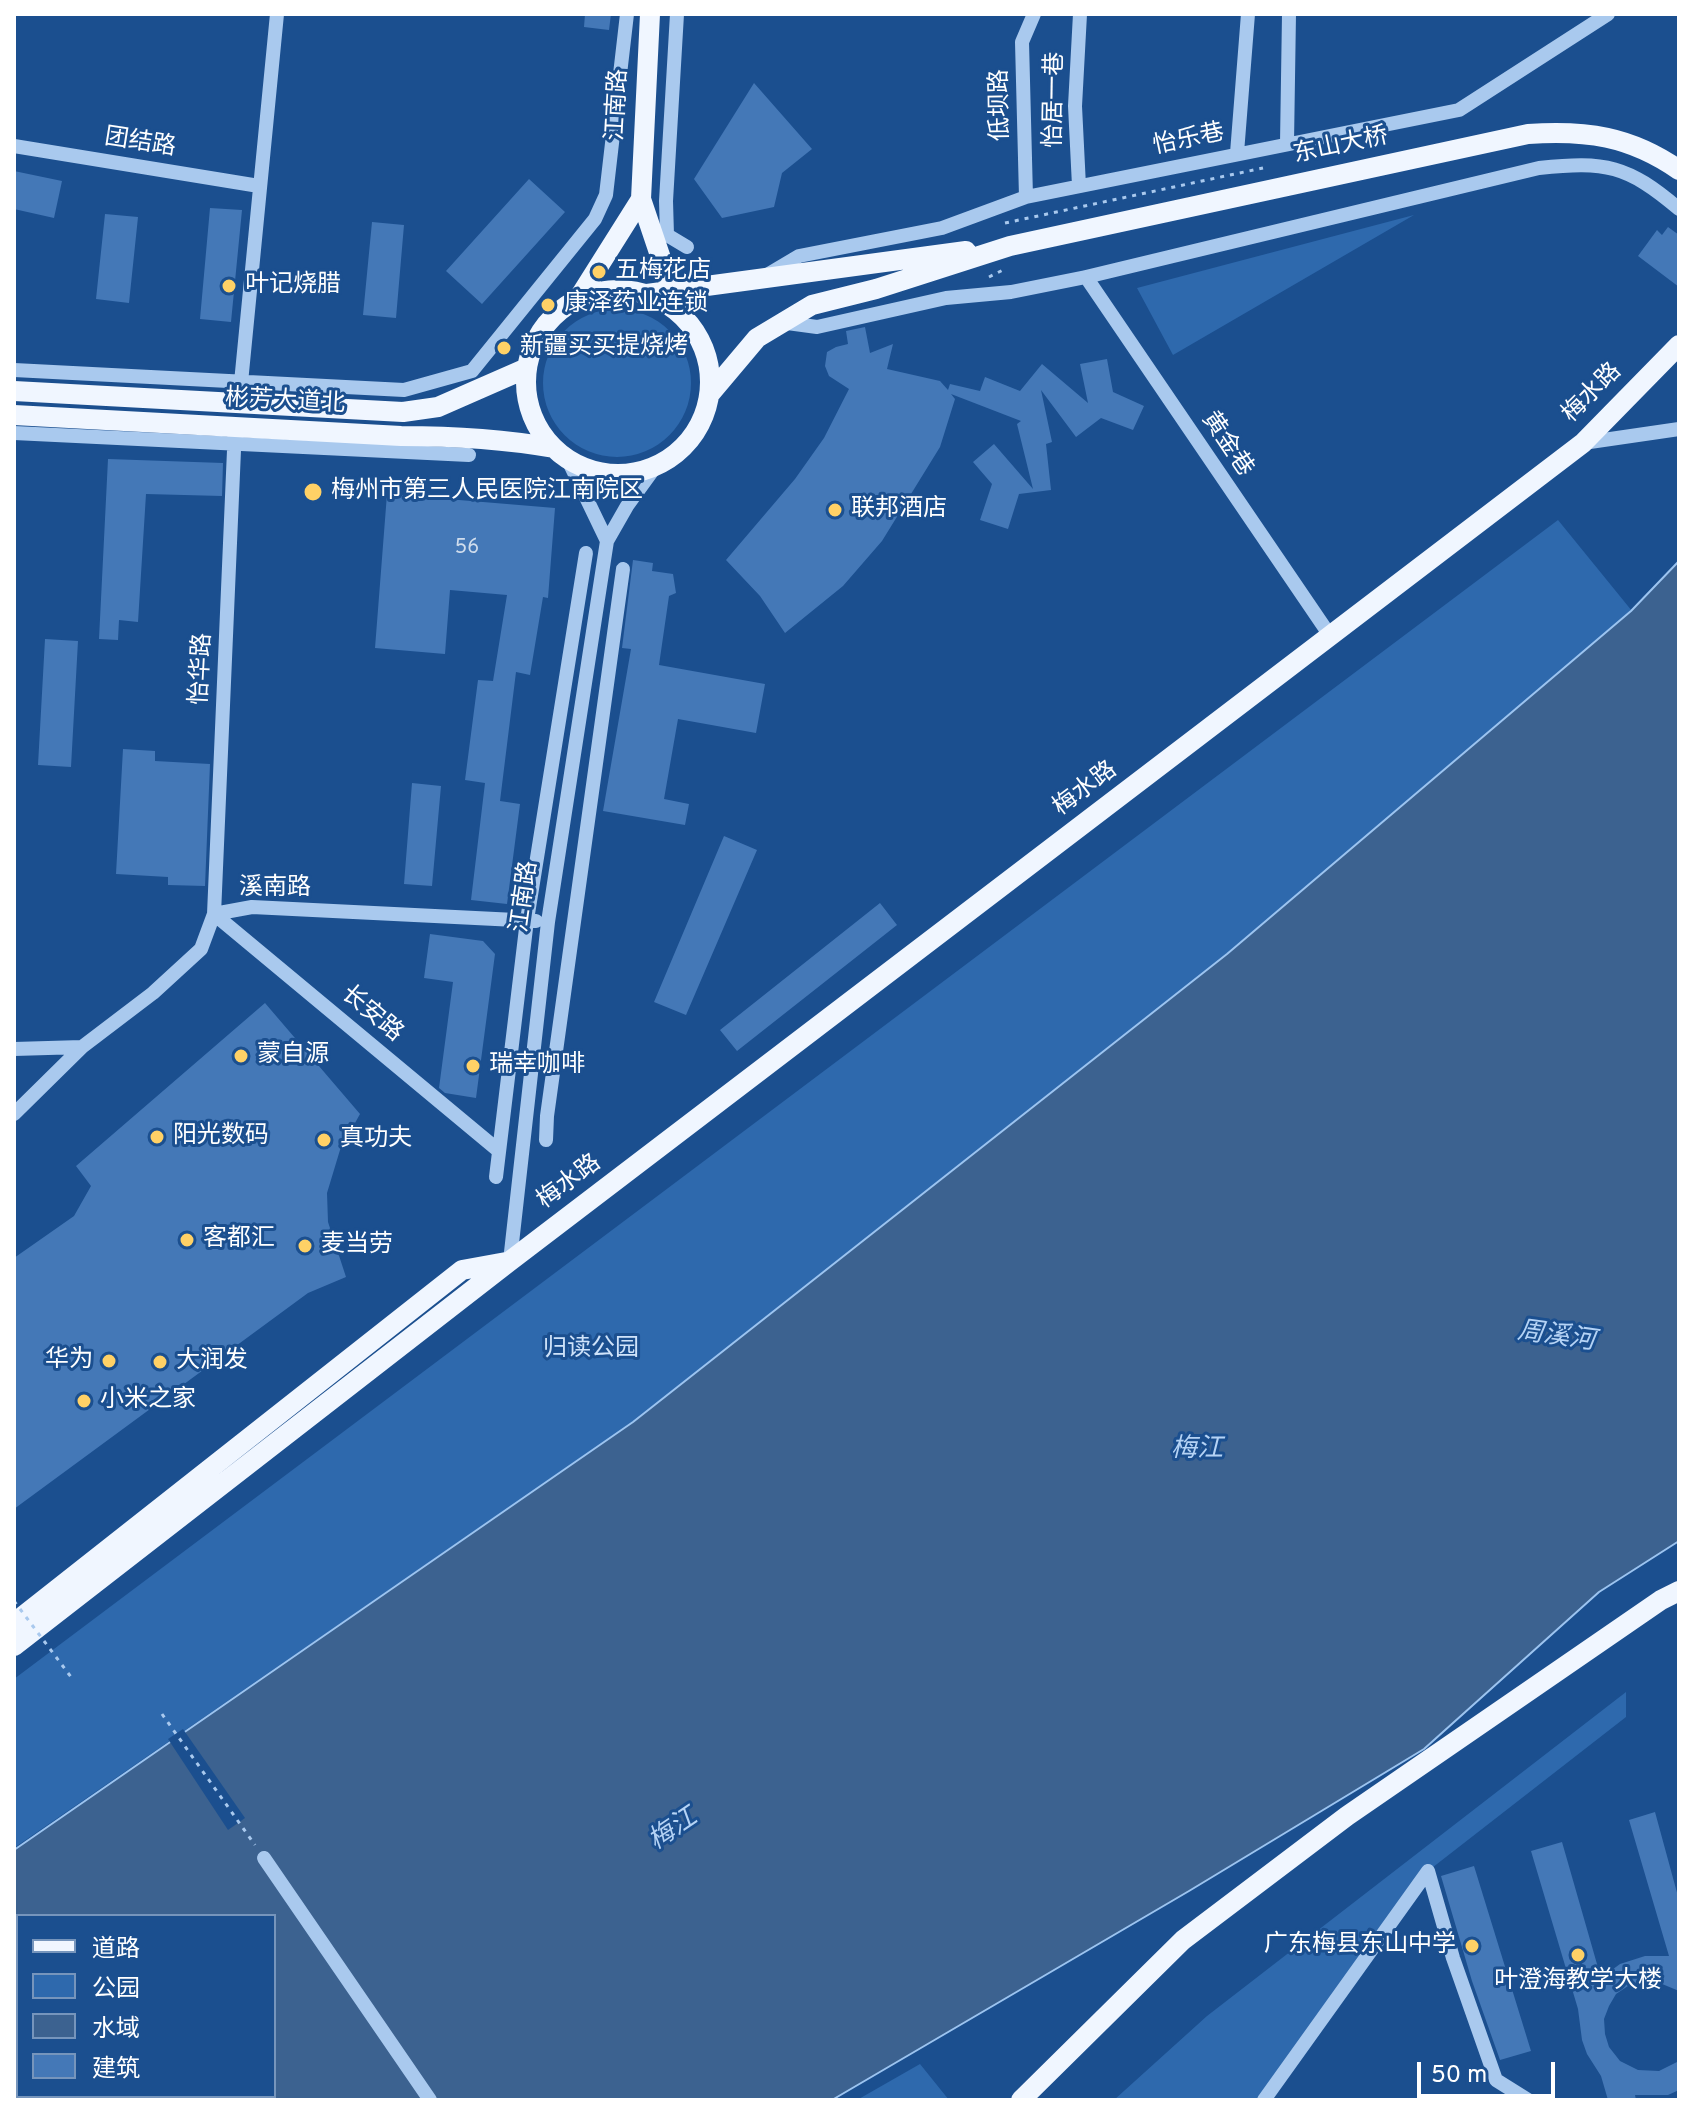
<!DOCTYPE html>
<html>
<head>
<meta charset="utf-8">
<style>
  body { margin:0 }
  #map { position:relative; width:1693px; height:2114px; overflow:hidden; background:#1b4f8f; font-family:Overpass,"Noto Sans SC",sans-serif }
  canvas { display:block }
  .frame { position:absolute; inset:0; border:16px solid #fff; pointer-events:none }
  .legend { position:absolute; left:16px; top:1914px; width:260px; height:184px; box-sizing:border-box; background:#1b4f8f; border:2px solid #7695bc; margin:0; padding:10px 14px; list-style:none; font-size:24px; color:#fff }
  .legend li { display:flex; align-items:center; gap:16px; height:40px }
  .legend b { width:40px; border:2px solid #7695bc }
  .scale { position:absolute; left:1417px; top:2062px; width:138px; height:36px; box-sizing:border-box; border:4px solid #fff; border-top:0; padding-left:10px; font-size:24px; line-height:28px; white-space:nowrap; color:#fff; -webkit-text-stroke:6px #1b4f8f; paint-order:stroke }
</style>
</head>
<body>
<div id="map">
<canvas width="1693" height="2114"></canvas>
<div class="frame"></div>
<ul class="legend">
<li><b style="height:10px;background:#f0f6ff"></b>道路</li>
<li><b style="height:22px;background:#2e69ad"></b>公园</li>
<li><b style="height:22px;background:#3c6290"></b>水域</li>
<li><b style="height:22px;background:#4478b7"></b>建筑</li>
</ul>
<div class="scale">50 m</div>
</div>
<script>
const ctx = document.querySelector('canvas').getContext('2d');
ctx.lineJoin = 'round';
function fillPath(path, color) {
  ctx.fillStyle = color;
  ctx.fill(path, 'evenodd');
}
function trace(path, color, width, dash) {
  ctx.strokeStyle = color;
  ctx.lineWidth = width;
  ctx.lineCap = dash ? 'butt' : 'round';
  ctx.setLineDash(dash || []);
  ctx.stroke(path);
}
function label(font, color, halo, rows, align = 'center') {
  ctx.font = font + ' Overpass,"Noto Sans SC",sans-serif';
  ctx.lineWidth = 6;
  ctx.setLineDash([]);
  ctx.textBaseline = 'middle';
  ctx.strokeStyle = halo;
  ctx.fillStyle = color;
  for (const [text, x, y, turn = 0] of rows) {
    ctx.save();
    ctx.translate(x, y);
    ctx.rotate((+turn || 0) * Math.PI / 180);
    ctx.textAlign = isNaN(turn) ? turn : align;
    if (halo) ctx.strokeText(text, 0, 0);
    ctx.fillText(text, 0, 0);
    ctx.restore();
  }
}
const green = new Path2D(`
  M1414,215L1173,355L1137,288Z
  M543 383a74 74 0 1 1 148 0a74 74 0 1 1-148 0Z
  M1558,520L1632,611L1227,954L633,1422L14,1848V1679Z
  M1626,1692V1717L1428,1871L1265,2100H1114L1207,2016Z
  M920,2064L949,2100H857Z`);
const water = new Path2D(`
  M1679,561V1541L1599,1592L1424,1749L1189,1891L832,2100H14V1850L633,1422L1227,954L1631,611ZM18,1916H274V2096H18Z`);
const pier = new Path2D(`
  M183,1729L245,1818L228,1830L168,1739Z`);
const building = new Path2D(`
  M585,14H611L609,30L584,27Z
  M754,83L812,149L782,173L774,207L722,218L694,179Z
  M14,171L62,181L54,218L14,209Z
  M529,179L565,212L482,304L446,271Z
  M210,208L242,210L231,322L200,319Z
  M105,214L138,217L129,303L96,299Z
  M372,222L404,225L396,318L363,315Z
  M1668,227L1679,235V287L1638,256L1657,230L1662,235Z
  M865,327L870,353L893,344L887,369L940,381L948,390L950,384L980,391L985,377L1020,391L1042,364L1088,403L1080,364L1107,359L1113,392L1144,406L1133,430L1101,418L1076,437L1041,390L1052,442L1046,444L1051,490L1019,494L1008,529L980,520L992,484L973,462L994,444L1033,489L1017,424L1021,421L951,394L955,399L940,447L882,541L843,586L785,633L760,596L726,560L795,479L824,438L849,389L829,376L825,366L827,352L836,347L848,344L846,331Z
  M108,459L223,463L222,496L146,494L138,622L119,620L118,640L99,639Z
  M387,494L555,508L548,598L543,597L530,675L516,672L500,801L520,804L507,904L471,900L485,783L465,780L478,680L493,681L507,595L450,590L445,654L375,648Z
  M633,560L653,563L652,571L673,574L676,593L669,596L659,665L765,684L756,733L678,719L664,799L689,804L685,825L603,811L631,649L622,648Z
  M45,639L78,641L71,767L38,765Z
  M123,749L155,751V761L210,764L205,886L168,885V877L116,874Z
  M412,783L441,786L432,886L404,884Z
  M724,836L757,850L686,1015L654,1002Z
  M880,903L897,925L737,1051L720,1030Z
  M430,934L483,941L495,954L476,1098L445,1093L439,1088L453,982L424,978Z
  M265,1003L360,1114L340,1150L327,1193L328,1222L346,1277L308,1293L14,1509V1258L74,1216L91,1186L76,1166Z
  M1655,1812L1679,1900V1991L1655,1981H1641L1628,1986L1616,1994L1609,2006L1604,2019L1605,2034L1609,2047L1620,2061L1638,2070L1659,2071L1679,2061V2090L1668,2095H1635L1636,2100H1608L1601,2076L1587,2054L1582,2040L1578,2009L1531,1851L1562,1842L1601,1978L1620,1964L1645,1956H1669L1629,1820Z
  M1474,1866L1531,2051L1500,2060L1472,1981L1441,1876Z`);
const path = new Path2D(`
  M1005,223L1263,168
  M989,277L1003,270
  M162,1714L255,1845`);
const minor = new Path2D(`
  M677,14L666,201L667,235L687,247
  M1287,143L1289,14
  M14,146L259,186
  M1237,153L1248,14
  M1079,186L1075,106L1080,14
  M1026,197L1022,42L1034,14
  M767,275L799,256L942,228L1026,197L1459,110L1608,14
  M1086,277L1331,637
  M780,322L817,327L946,298L1011,292L1086,277L1539,168C1606,161 1627,165 1679,209
  M14,370L404,390L472,371L595,219L606,195L627,14
  M239,403L277,14
  M235,427L214,914L499,1151
  M14,433L469,455
  M1583,443L1679,429
  M568,460L607,541
  M14,1049L82,1047L153,993L201,949L214,914L252,907L536,921
  M14,1114L82,1047
  M546,1140L547,1116L623,569
  M496,1177L527,920L586,553
  M510,1261L548,922L607,541L627,506L656,466
  M264,1858L430,2100
  M1264,2100L1428,1871L1453,1958L1496,2080L1528,2100`);
const major = new Path2D(`
  M650,14L641,199L675,300
  M526 382a92 92 0 1 1 184 0a92 92 0 1 1-184 0Z
  M647,294L966,251
  M578,299L641,199
  M14,391L403,412L438,407L527,368
  M709,395L757,338L812,305L876,289L1010,246L1528,134C1586,130 1630,136 1679,170
  M14,415L401,436C453,436 503,439 554,448
  M14,1623L462,1270L506,1262
  M14,1646L510,1261L1583,443L1679,345
  M1021,2100L1183,1940L1347,1816L1661,1600L1679,1591`);
const pathBridge = new Path2D(`
  M14,1601L71,1677`);
const markers = [
  [599,272,8,"#ffd166"],
  [229,286,8,"#ffd166"],
  [548,305,8,"#ffd166"],
  [504,348,8,"#ffd166"],
  [313,492,10,"#ffd166"],
  [835,510,8,"#ffd166"],
  [241,1056,8,"#ffd166"],
  [473,1066,8,"#ffd166"],
  [157,1137,8,"#ffd166"],
  [324,1140,8,"#ffd166"],
  [187,1240,8,"#ffd166"],
  [305,1246,8,"#ffd166"],
  [109,1361,8,"#ffd166"],
  [160,1362,8,"#ffd166"],
  [84,1401,8,"#ffd166"],
  [1472,1946,8,"#ffd166"],
  [1578,1955,8,"#ffd166"]
];
const numberNames = [
  ["56",467,549]
];
const streetNames = [
  ["怡居一巷",1056,100,-89],
  ["江南路",619,105,-87],
  ["低坝路",1002,105,-91],
  ["怡乐巷",1189,141,-12],
  ["团结路",140,144,9],
  ["东山大桥",1341,147,-12],
  ["梅水路",1593,394,-45],
  ["彬芳大道北",285,403,3],
  ["黄金巷",1226,445,56],
  ["怡华路",203,669,-87],
  ["梅水路",1086,790,-37],
  ["溪南路",275,889],
  ["江南路",526,897,-82],
  ["长安路",371,1015,40],
  ["梅水路",570,1183,-37]
];
const poiNames = [
  ["五梅花店",615,272],
  ["叶记烧腊",245,286],
  ["康泽药业连锁",564,305],
  ["新疆买买提烧烤",520,348],
  ["梅州市第三人民医院江南院区",331,492],
  ["联邦酒店",851,510],
  ["蒙自源",257,1056],
  ["瑞幸咖啡",489,1066],
  ["阳光数码",173,1137],
  ["真功夫",340,1140],
  ["客都汇",203,1240],
  ["麦当劳",321,1246],
  ["华为",93,1361,"right"],
  ["大润发",176,1362],
  ["小米之家",100,1401],
  ["广东梅县东山中学",1456,1946,"right"],
  ["叶澄海教学大楼",1578,1982,"center"]
];
const parkNames = [
  ["归读公园",591,1350]
];
const waterNames = [
  ["周溪河",1556,1338,8],
  ["梅江",1197,1451],
  ["梅江",674,1831,-34]
];
fillPath(green, '#2e69ad');
fillPath(water, '#3c6290');
trace(water, '#9cc4f0', 2);
fillPath(pier, '#1b4f8f');
fillPath(building, '#4478b7');
trace(path, '#a9c9ee', 3, [4, 6]);
trace(minor, '#a9c9ee', 14);
trace(major, '#f0f6ff', 20);
trace(pathBridge, '#a9c9ee', 3, [4, 6]);
for (const [x, y, r, color] of markers) {
  const dot = new Path2D();
  dot.arc(x, y, r, 0, 2 * Math.PI);
  ctx.fillStyle = color;
  ctx.fill(dot);
  trace(dot, '#1b4f8f', 3);
}
label('20px', '#d0dded', null, numberNames);
label('24px', '#fff', '#1b4f8f', streetNames);
label('24px', '#fff', '#1b4f8f', poiNames, 'left');
label('24px', '#cfe3fa', '#1b4f8f', parkNames);
label('italic 26px', '#b5d3f5', '#1b4f8f', waterNames);
</script>
</body>
</html>
